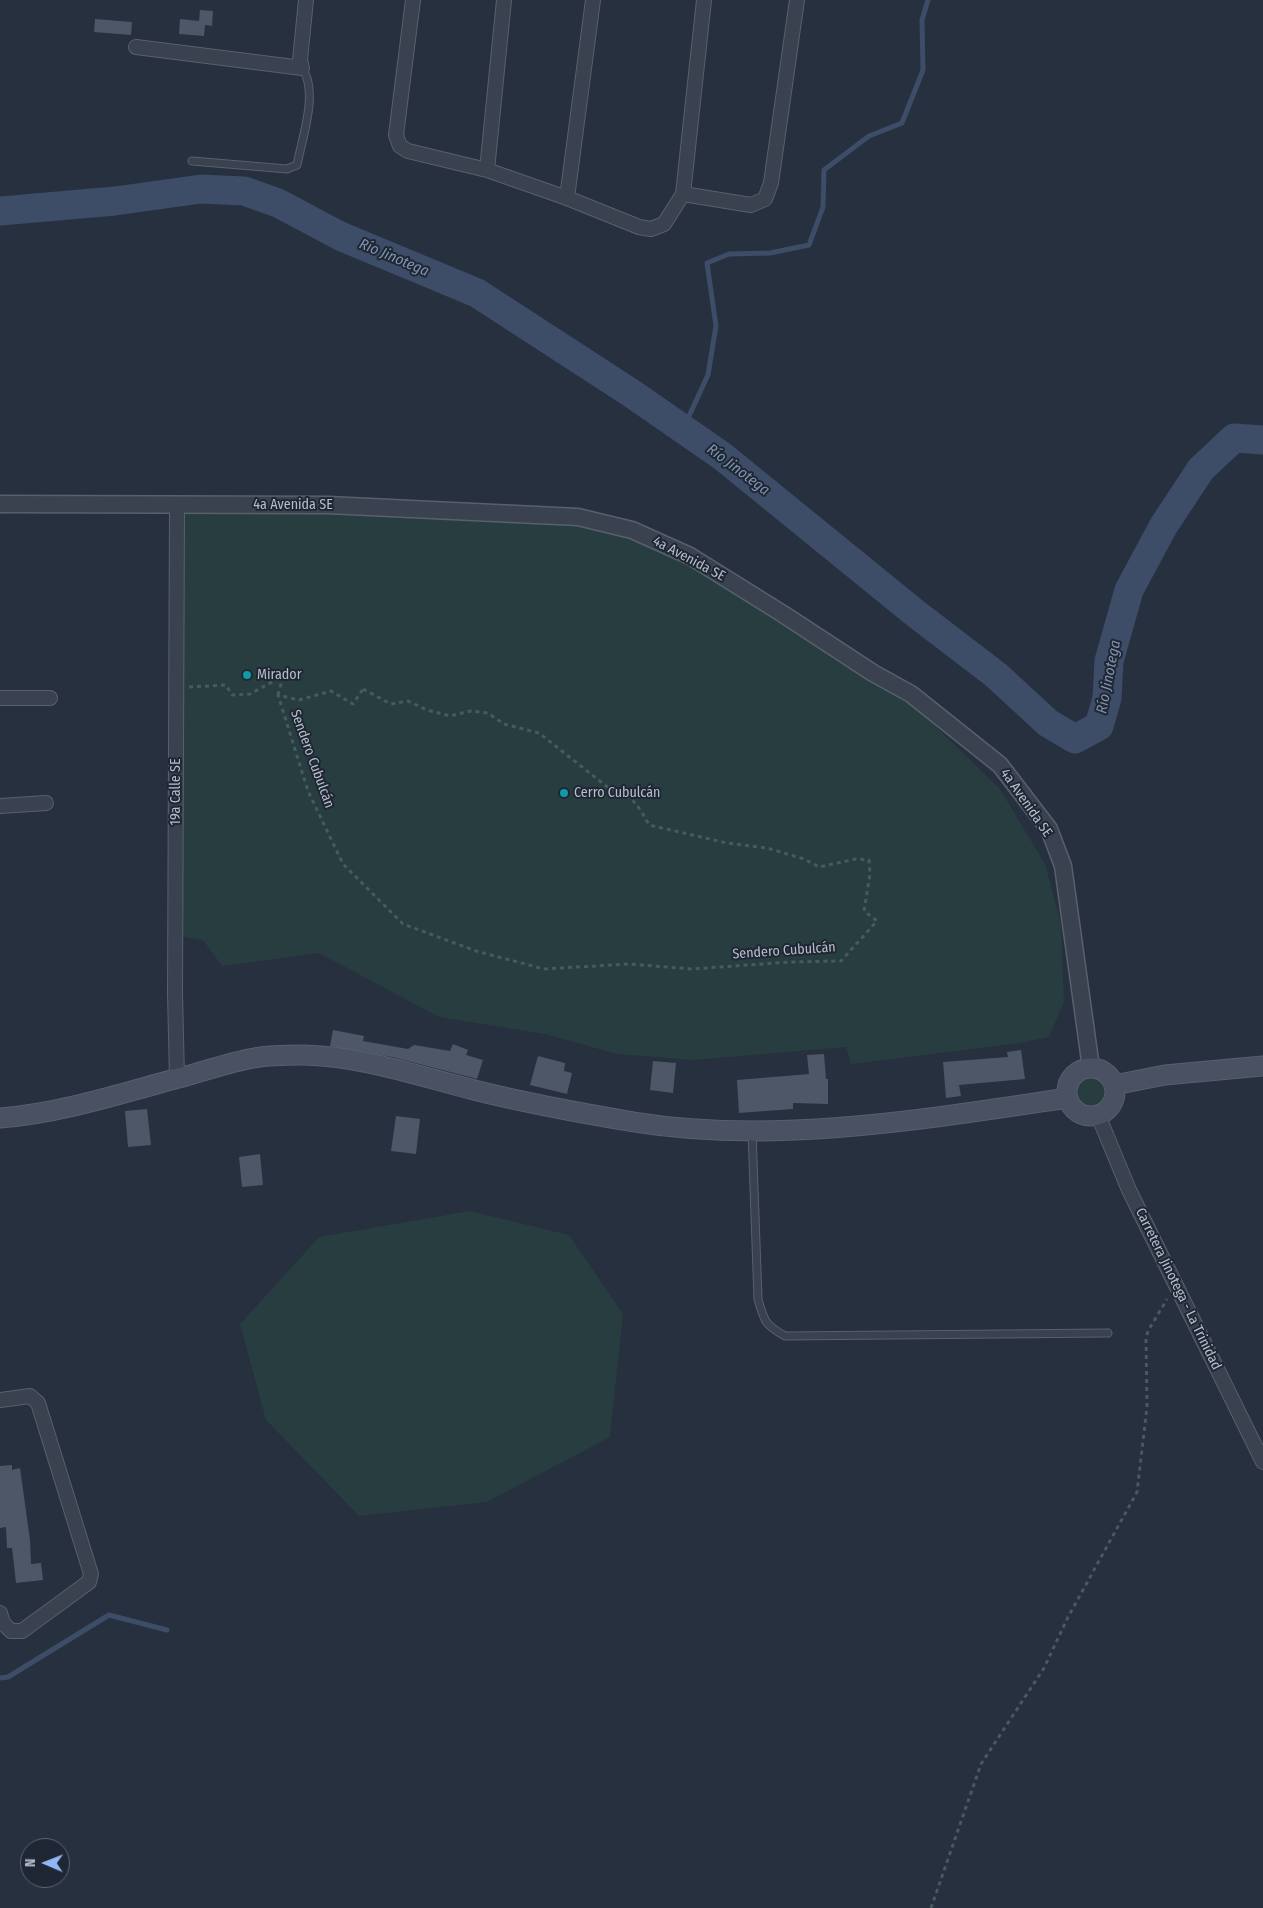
<!DOCTYPE html>
<html>
<head>
<meta charset="utf-8">
<style>
  body { margin:0 }
  #map { position:relative; width:1263px; height:1908px; overflow:hidden; background:#26303f; font-family:"Fira Sans Condensed",sans-serif }
  canvas { display:block }
  .north { position:absolute; left:20px; top:1838px; width:50px; height:50px; box-sizing:border-box; background:#1f2734; border:1px solid #5c6370; border-radius:50%; rotate:271deg; font-size:14px; font-weight:700; line-height:20px; text-align:center; color:#b7beca }
  .north::after { content:''; display:block; margin:auto; width:18px; height:22px; background:#92b5f4; clip-path:polygon(50% 0,100% 100%,50% 72%,0 100%) }
</style>
</head>
<body>
<div id="map">
<canvas width="1263" height="1908"></canvas>
<div class="north">N</div>
</div>
<script>
const ctx = document.querySelector('canvas').getContext('2d');
ctx.lineJoin = 'round';
function fillPath(path, color) {
  ctx.fillStyle = color;
  ctx.fill(path, 'evenodd');
}
function trace(path, color, width, dash) {
  ctx.strokeStyle = color;
  ctx.lineWidth = width;
  ctx.lineCap = dash ? 'butt' : 'round';
  ctx.setLineDash(dash || []);
  ctx.stroke(path);
}
function label(font, color, halo, rows, align = 'center') {
  ctx.font = font + ' "Fira Sans Condensed",sans-serif';
  ctx.lineWidth = 4;
  ctx.setLineDash([]);
  ctx.textBaseline = 'middle';
  ctx.strokeStyle = halo;
  ctx.fillStyle = color;
  for (const [text, x, y, turn = 0] of rows) {
    ctx.save();
    ctx.translate(x, y);
    ctx.rotate((+turn || 0) * Math.PI / 180);
    ctx.textAlign = isNaN(turn) ? turn : align;
    if (halo) ctx.strokeText(text, 0, 0);
    ctx.fillText(text, 0, 0);
    ctx.restore();
  }
}
const green = new Path2D(`
  M182,506L577,519L689,558L908,697L929,720L1000,789L1045,864L1061,924L1064,1002L1049,1037L1019,1043L851,1064L846,1047L694,1060L617,1054L545,1034L439,1017L319,953L222,966L203,940L179,936Z
  M1070 1091a21 21 0 1 1 42 0a21 21 0 1 1-42 0Z
  M470,1211L569,1235L623,1314L610,1437L487,1502L359,1516L266,1420L240,1324L319,1237Z`);
const stream = new Path2D(`
  M683,429L708,375L716,326L707,263L729,254L770,253L809,245L823,207L824,170L869,136L902,123L923,70L922,20L928,0
  M0,1678L8,1677L109,1615L167,1630`);
const river = new Path2D(`
  M0,211L115,201L201,189L244,191L278,203L340,236L477,293L631,393L722,456L915,613L996,675L1048,723L1075,739L1099,726L1107,698L1109,661L1129,590L1164,525L1201,469L1234,438L1263,440`);
const building = new Path2D(`
  M200,10L213,11L212,26L205,25L204,36L179,34L180,19L199,21Z
  M95,19L132,22L131,35L94,32Z
  M333,1030L364,1036L363,1041L408,1049L414,1045L450,1051L453,1044L468,1050L466,1055L483,1060L477,1079L392,1057L330,1046Z
  M1021,1050L1025,1079L959,1085L961,1096L946,1098L943,1062L1008,1057L1007,1052Z
  M824,1054L826,1079H828V1104L793,1103V1109L739,1113L737,1080L809,1074L807,1055Z
  M538,1056L565,1063L564,1071L572,1073L567,1094L530,1085Z
  M653,1061L676,1063L673,1093L650,1090Z
  M147,1109L151,1145L128,1147L125,1111Z
  M396,1116L420,1119L416,1154L391,1151Z
  M260,1154L263,1185L242,1187L239,1157Z
  M12,1465V1470L20,1468L30,1540L31,1564L41,1563L43,1580L16,1583L12,1548H7L6,1527L0,1528V1466Z`);
const path = new Path2D(`
  M189,687L226,685L232,695L250,694L283,676L278,695
  M363,689L391,704L408,701L427,710L450,716L470,711L488,713L504,724L539,733L610,789C633,795 638,805 649,825L727,843L767,848L804,859L819,867L856,859L869,860L870,874L864,911L877,921L841,961L790,962L692,969L628,964L544,969L476,951L403,924L343,864L308,791L278,695L299,700L331,691L353,704Z
  M931,1908L981,1764L1044,1668L1068,1617L1137,1492L1147,1407L1146,1338L1148,1331L1167,1299`);
const service = new Path2D(`
  M192,161L287,169L297,165C302,138 319,92 302,68
  M752,1131L758,1299C764,1321 765,1325 785,1336L1108,1333`);
const minor = new Path2D(`
  M413,0L396,135L400,146L408,151L487,170L567,198L639,227L651,229L664,224L683,194L751,205L765,199L771,183L797,0
  M136,47L302,68L300,60L306,0
  M487,170L504,0
  M683,194L704,0
  M567,198L593,0
  M177,505L175,993L177,1078
  M0,698H50
  M0,806L46,803
  M1098,1115L1129,1190L1263,1462
  M0,1400L30,1396L38,1403L91,1574L89,1582L22,1631H11L3,1623L0,1613`);
const tertiary = new Path2D(`
  M0,504L328,505L578,517L632,530L690,556L783,614L873,673L911,694L1000,765L1049,829L1063,866L1091,1068`);
const secondary = new Path2D(`
  M1067 1092a24 24 0 1 1 48 0a24 24 0 1 1-48 0Z
  M1114,1085L1165,1075L1263,1066
  M0,1118C63,1113 125,1092 186,1076C208,1070 231,1062 254,1058C269,1055 288,1055 303,1055C361,1056 418,1076 474,1090C526,1103 580,1113 634,1122C774,1145 928,1119 1068,1098`);
const markers = [
  [247,675,5,"#0f9aa8"],
  [564,793,5,"#0f9aa8"]
];
const streetNames = [
  ["4a Avenida SE",293,505],
  ["4a Avenida SE",689,559,28],
  ["Sendero Cubulcán",312,759,70],
  ["19a Calle SE",176,792,-90],
  ["4a Avenida SE",1026,803,55],
  ["Sendero Cubulcán",784,951,-4],
  ["Carretera Jinotega - La Trinidad",1178,1289,64]
];
const poiNames = [
  ["Mirador",257,675],
  ["Cerro Cubulcán",574,793]
];
const waterNames = [
  ["Río Jinotega",394,258,23],
  ["Río Jinotega",738,470,37],
  ["Río Jinotega",1109,677,-79]
];
fillPath(green, '#283d40');
trace(stream, '#3d4d67', 5);
trace(river, '#3d4d67', 29);
fillPath(building, '#4d5768');
trace(service, '#58606d', 9);
trace(minor, '#58606d', 16);
trace(tertiary, '#58606d', 19);
trace(secondary, '#58606d', 21);
trace(path, '#475a5d', 3, [4, 4]);
trace(service, '#3a424f', 7);
trace(minor, '#3a424f', 14);
trace(tertiary, '#3a424f', 16);
trace(secondary, '#495162', 19);
for (const [x, y, r, color] of markers) {
  const dot = new Path2D();
  dot.arc(x, y, r, 0, 2 * Math.PI);
  ctx.fillStyle = color;
  ctx.fill(dot);
  trace(dot, '#1f2734', 2);
}
label('14px', '#b7beca', '#1f2734', streetNames);
label('14px', '#b7beca', '#1f2734', poiNames, 'left');
label('italic 15px', '#8093b0', '#1f2734', waterNames);
</script>
</body>
</html>
